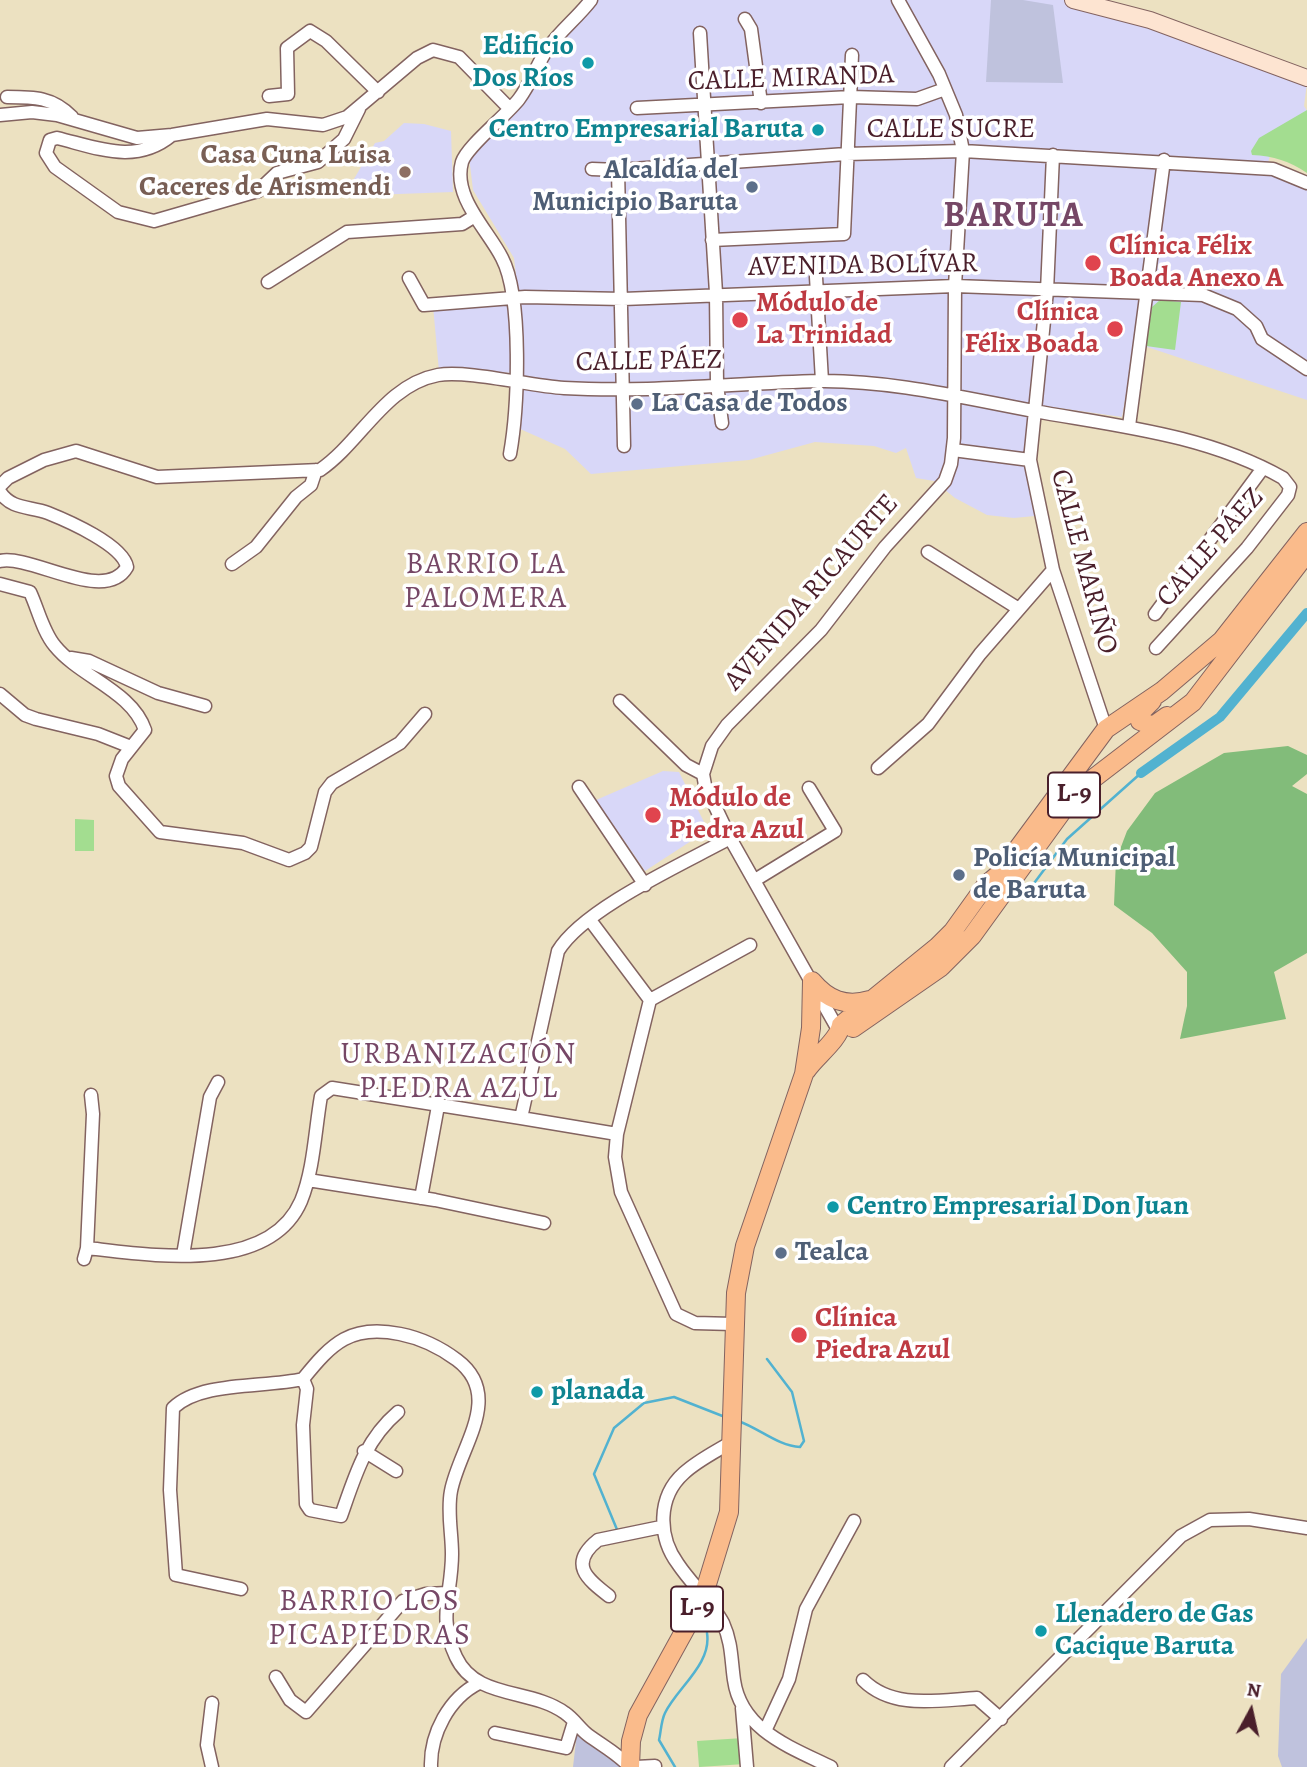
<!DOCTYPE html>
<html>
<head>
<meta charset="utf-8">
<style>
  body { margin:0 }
  #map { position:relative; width:1307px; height:1767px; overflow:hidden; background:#ece1c1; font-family:Alegreya,serif }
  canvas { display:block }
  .north { position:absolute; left:1216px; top:1676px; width:70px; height:70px; -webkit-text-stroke:5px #fff; paint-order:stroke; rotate:8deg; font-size:19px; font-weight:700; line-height:28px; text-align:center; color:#4a1f2b }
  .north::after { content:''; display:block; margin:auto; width:24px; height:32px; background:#4a1f2b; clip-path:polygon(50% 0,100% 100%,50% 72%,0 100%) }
</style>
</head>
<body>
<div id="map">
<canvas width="1307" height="1767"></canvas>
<div class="north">N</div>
</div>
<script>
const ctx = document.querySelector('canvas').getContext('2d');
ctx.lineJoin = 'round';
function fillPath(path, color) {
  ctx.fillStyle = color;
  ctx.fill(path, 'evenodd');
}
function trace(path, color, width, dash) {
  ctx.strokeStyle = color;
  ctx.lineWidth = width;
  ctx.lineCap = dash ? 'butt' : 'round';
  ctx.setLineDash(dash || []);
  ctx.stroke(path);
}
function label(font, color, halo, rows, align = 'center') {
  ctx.font = font + ' Alegreya,serif';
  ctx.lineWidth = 7;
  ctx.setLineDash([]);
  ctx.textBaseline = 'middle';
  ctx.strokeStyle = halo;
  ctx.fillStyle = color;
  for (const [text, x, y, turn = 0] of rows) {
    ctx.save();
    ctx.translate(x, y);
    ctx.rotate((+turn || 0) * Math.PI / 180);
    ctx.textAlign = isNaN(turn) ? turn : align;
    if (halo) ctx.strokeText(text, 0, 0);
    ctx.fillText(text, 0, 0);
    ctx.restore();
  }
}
const built = new Path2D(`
  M590,0H1084L1307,83L1304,106L1307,111L1272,147L1267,167L1307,185V400L1135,343L1122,417L1031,404L1024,464L1035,516L1014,518L987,515L955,498L934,481L916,478L906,448L896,453L874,446L815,442L749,460L591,474L565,449L518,428L520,373L439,371L433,306L519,302L514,258L473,190L469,157L534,78Z
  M404,123L424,124L451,131L453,192L344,196L375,143L384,141Z
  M663,771L679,772L708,830L645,871L596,800Z`);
const industrial = new Path2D(`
  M991,0H1023L1053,5L1063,83L986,82Z
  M1307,1638V1767H1282L1278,1756L1281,1674Z
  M577,1732L619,1755L620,1767H573Z`);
const green = new Path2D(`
  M1307,110V173C1289,161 1274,156 1252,155L1251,151L1259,138Z
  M1160,300L1181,302L1175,350L1146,346L1152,307Z
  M75,819L94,820V851H75Z
  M743,1738L745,1764L699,1767L697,1741Z`);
const forest = new Path2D(`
  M1288,746L1307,755V774L1292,786L1307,794V953L1274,972L1286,1019L1180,1039L1187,1006V972L1152,933L1114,905L1116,860L1127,831L1155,793L1224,753Z`);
const stream = new Path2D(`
  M1023,898L1067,839L1141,773
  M738,1421C759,1428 778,1446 800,1447L804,1441L792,1392L767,1359
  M618,1532L594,1474L614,1428L644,1403L674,1397L725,1417
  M675,1767L659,1740C661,1732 661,1721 665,1713C677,1688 712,1664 707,1633`);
const canal = new Path2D(`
  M1141,773L1220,717L1307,613`);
const street = new Path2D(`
  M745,19L751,29L761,103
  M700,33L716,293L717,385L722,423
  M269,96L288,94L287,48L310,31L326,41L378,92
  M7,97C34,97 53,97 72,117
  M637,108L851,97L917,99L945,89
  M0,115L32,112L57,115L137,138L172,135L267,119L323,125L347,117L417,58L433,50L459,57L510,109
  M172,135C136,165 98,148 57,138L50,140L46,153L55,167L118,212L154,221L258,191L277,173L318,162L344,139L359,109
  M1053,155L1047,291L1030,460L1053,570L1106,729
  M592,169L618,170L846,154L963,151L1273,169L1307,183
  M618,170L624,446
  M712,240L844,234L852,55
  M816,277L822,381
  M409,278L424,305L525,297L623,299L955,286L1203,295L1237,309L1256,326L1262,339L1307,369
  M268,282L347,232L462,224L475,216
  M1129,426L1164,160
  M953,450L1030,460
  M510,454C518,409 523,298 502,258C488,230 452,197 462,162C467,146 506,116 519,99C531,83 537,64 548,48C561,30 578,17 591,0
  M0,486L8,478L44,460L76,451L157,477L320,470C361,442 385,385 438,375C468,370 530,386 564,388C649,393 735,383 819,381C890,380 964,398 1034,411C1118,426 1207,435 1283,478L1290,487L1288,495L1247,548L1156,648
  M0,492C12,510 30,506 48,513C68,521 123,545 127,567C105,605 32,554 0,561
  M928,552L1019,609
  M232,564L256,547L296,497L311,485L316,470
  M0,584L30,592C38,609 43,632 55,646C80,677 132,691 145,730L122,759L116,776L119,786L160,832L243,843L289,860L305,853L311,847L325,792L332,783L400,743L425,714
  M1155,614L1263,468
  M71,658L89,661L158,693L205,706
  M0,694L25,715L36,719L98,734L131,747
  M620,701L686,765L703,774
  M878,768L928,724L980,654L1053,570
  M579,787L645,885
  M755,880L835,831L809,788
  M590,920L650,1000
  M840,1033L730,838L705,785L703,774L712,746L727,725L821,630L885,547L945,481L951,464L954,438L955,286L963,151L956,115L939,74L898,0
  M617,1134L521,1118L558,951C584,908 685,863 730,838
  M308,1180L435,1200L544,1223
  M421,1198L438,1106
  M87,1248L93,1114L91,1095
  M183,1255L210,1097L218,1082
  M84,1259L87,1248C150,1255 269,1275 301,1201C314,1169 315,1130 321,1096L332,1088L521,1118
  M733,1324L695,1323L676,1314L621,1192L615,1157L617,1134L650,1000L750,945
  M398,1412C365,1440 355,1476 341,1516L310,1510L306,1504L303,1425L307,1389L303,1379C332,1343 351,1324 400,1334C420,1338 441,1348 457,1360C505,1396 459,1448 451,1491C447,1511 452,1533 452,1554C452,1594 437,1617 456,1657C476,1700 531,1688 565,1713C574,1719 580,1729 588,1735C603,1746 617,1753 630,1767
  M733,1441C717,1451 698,1460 684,1473C657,1497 658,1537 678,1564C692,1585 712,1602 723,1623C732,1643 731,1659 734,1680C741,1730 790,1747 831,1767
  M364,1451L396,1471
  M241,1589L176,1575L170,1490L173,1408C201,1381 264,1388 303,1379
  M609,1596C587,1579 568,1564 598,1540L661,1527
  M276,1677L290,1700L306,1712L403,1601L426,1594L447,1593
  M863,1680C893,1710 938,1700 977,1698L1001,1719
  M212,1703L207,1745L212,1767
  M742,1708L747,1767
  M765,1731L789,1679L806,1609L854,1521
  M495,1733L566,1748L574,1722
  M431,1767C430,1734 449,1698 479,1683
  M636,1767L655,1766
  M951,1767L1181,1536L1210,1520L1249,1519L1307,1528`);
const secondary = new Path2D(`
  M1073,0L1150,20L1307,78`);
const primary = new Path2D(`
  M1152,701L1140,713V721L1153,726L1167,716
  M812,981C828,1000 845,1007 870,1000
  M853,1028L941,967L972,936L1077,791L1193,702L1307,553
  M806,1071C815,1057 839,1040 841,1025L937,947L953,931L986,885L999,874L1106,729L1162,691L1222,640L1307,532
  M630,1767L631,1741L638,1715L703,1597L729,1512L736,1293L745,1246L804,1074L811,1028L812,981`);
const markers = [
  [588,63,7,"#0f9aa8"],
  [818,130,7,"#0f9aa8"],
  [405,172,7,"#8d6e63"],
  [752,187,7,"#5c6f8a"],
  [1093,263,9,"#e0444e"],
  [740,320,9,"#e0444e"],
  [1115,329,9,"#e0444e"],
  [637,404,7,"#5c6f8a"],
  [653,815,9,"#e0444e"],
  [959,875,7,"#5c6f8a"],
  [833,1207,7,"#0f9aa8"],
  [781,1253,7,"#5c6f8a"],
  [799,1335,9,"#e0444e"],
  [537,1392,7,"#0f9aa8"],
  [1041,1631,7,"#0f9aa8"]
];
const shields = [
  [1074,795,52],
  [697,1609,52]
];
const shieldNames = [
  ["L-9",1074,795],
  ["L-9",697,1609]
];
const cultureNames = [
  ["Edificio",574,47,"right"],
  ["Dos Ríos",574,79,"right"],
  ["Centro Empresarial Baruta",804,130,"right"],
  ["Centro Empresarial Don Juan",847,1207],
  ["planada",551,1392],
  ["Llenadero de Gas",1055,1615],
  ["Cacique Baruta",1055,1647]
];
const streetNames = [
  ["CALLE MIRANDA",791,79,-2],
  ["CALLE SUCRE",951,130],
  ["AVENIDA BOLÍVAR",863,266,-1],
  ["CALLE PÁEZ",649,362,-1],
  ["CALLE PÁEZ",1211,548,-49],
  ["CALLE MARIÑO",1083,562,75],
  ["AVENIDA RICAURTE",812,593,-49]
];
const educationNames = [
  ["Casa Cuna Luisa",391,156],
  ["Caceres de Arismendi",391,188]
];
const serviceNames = [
  ["Alcaldía del",738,171,"right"],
  ["Municipio Baruta",738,203,"right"],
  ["La Casa de Todos",651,404],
  ["Policía Municipal",973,859],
  ["de Baruta",973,891],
  ["Tealca",795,1253]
];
const healthNames = [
  ["Clínica Félix",1109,247],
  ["Boada Anexo A",1109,279],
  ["Módulo de",756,304],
  ["La Trinidad",756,336],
  ["Clínica",1099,313,"right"],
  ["Félix Boada",1099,345,"right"],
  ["Módulo de",669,799],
  ["Piedra Azul",669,831],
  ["Clínica",815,1319],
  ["Piedra Azul",815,1351]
];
const neighbourhoodNames = [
  ["BARRIO LA",486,566],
  ["PALOMERA",486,600],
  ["URBANIZACIÓN",459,1056],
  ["PIEDRA AZUL",459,1090],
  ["BARRIO LOS",370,1603],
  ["PICAPIEDRAS",370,1637]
];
const districtNames = [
  ["BARUTA",1014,217]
];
fillPath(built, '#d8d7f8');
fillPath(industrial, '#bfc2dd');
fillPath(green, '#a3dd90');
fillPath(forest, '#82bc7a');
trace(stream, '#52b2d0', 2.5);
trace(canal, '#52b2d0', 10);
trace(street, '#836360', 15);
trace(secondary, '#836360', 18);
trace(primary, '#836360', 20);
trace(street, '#fff', 12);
trace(secondary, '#fde4d1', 16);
trace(primary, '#fabb8b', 18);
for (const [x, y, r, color] of markers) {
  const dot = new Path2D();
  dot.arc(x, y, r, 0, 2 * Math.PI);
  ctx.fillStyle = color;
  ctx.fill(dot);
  trace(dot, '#fff', 2.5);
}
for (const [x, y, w] of shields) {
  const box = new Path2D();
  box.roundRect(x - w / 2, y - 22.5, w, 45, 5);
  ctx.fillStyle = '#fff';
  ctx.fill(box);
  trace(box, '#4a1f2b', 2);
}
label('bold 26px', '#4a1f2b', null, shieldNames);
label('bold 28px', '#0d838f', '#fff', cultureNames, 'left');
label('28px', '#4a1f2b', '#fff', streetNames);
label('bold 28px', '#785e54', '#fff', educationNames, 'right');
label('bold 28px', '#4e5e75', '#fff', serviceNames, 'left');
label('bold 28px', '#be3a42', '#fff', healthNames, 'left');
ctx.letterSpacing = '2px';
label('30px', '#764766', '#fff', neighbourhoodNames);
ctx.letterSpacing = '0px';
ctx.letterSpacing = '2px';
label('bold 35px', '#764766', '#fff', districtNames);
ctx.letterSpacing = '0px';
</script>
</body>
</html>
